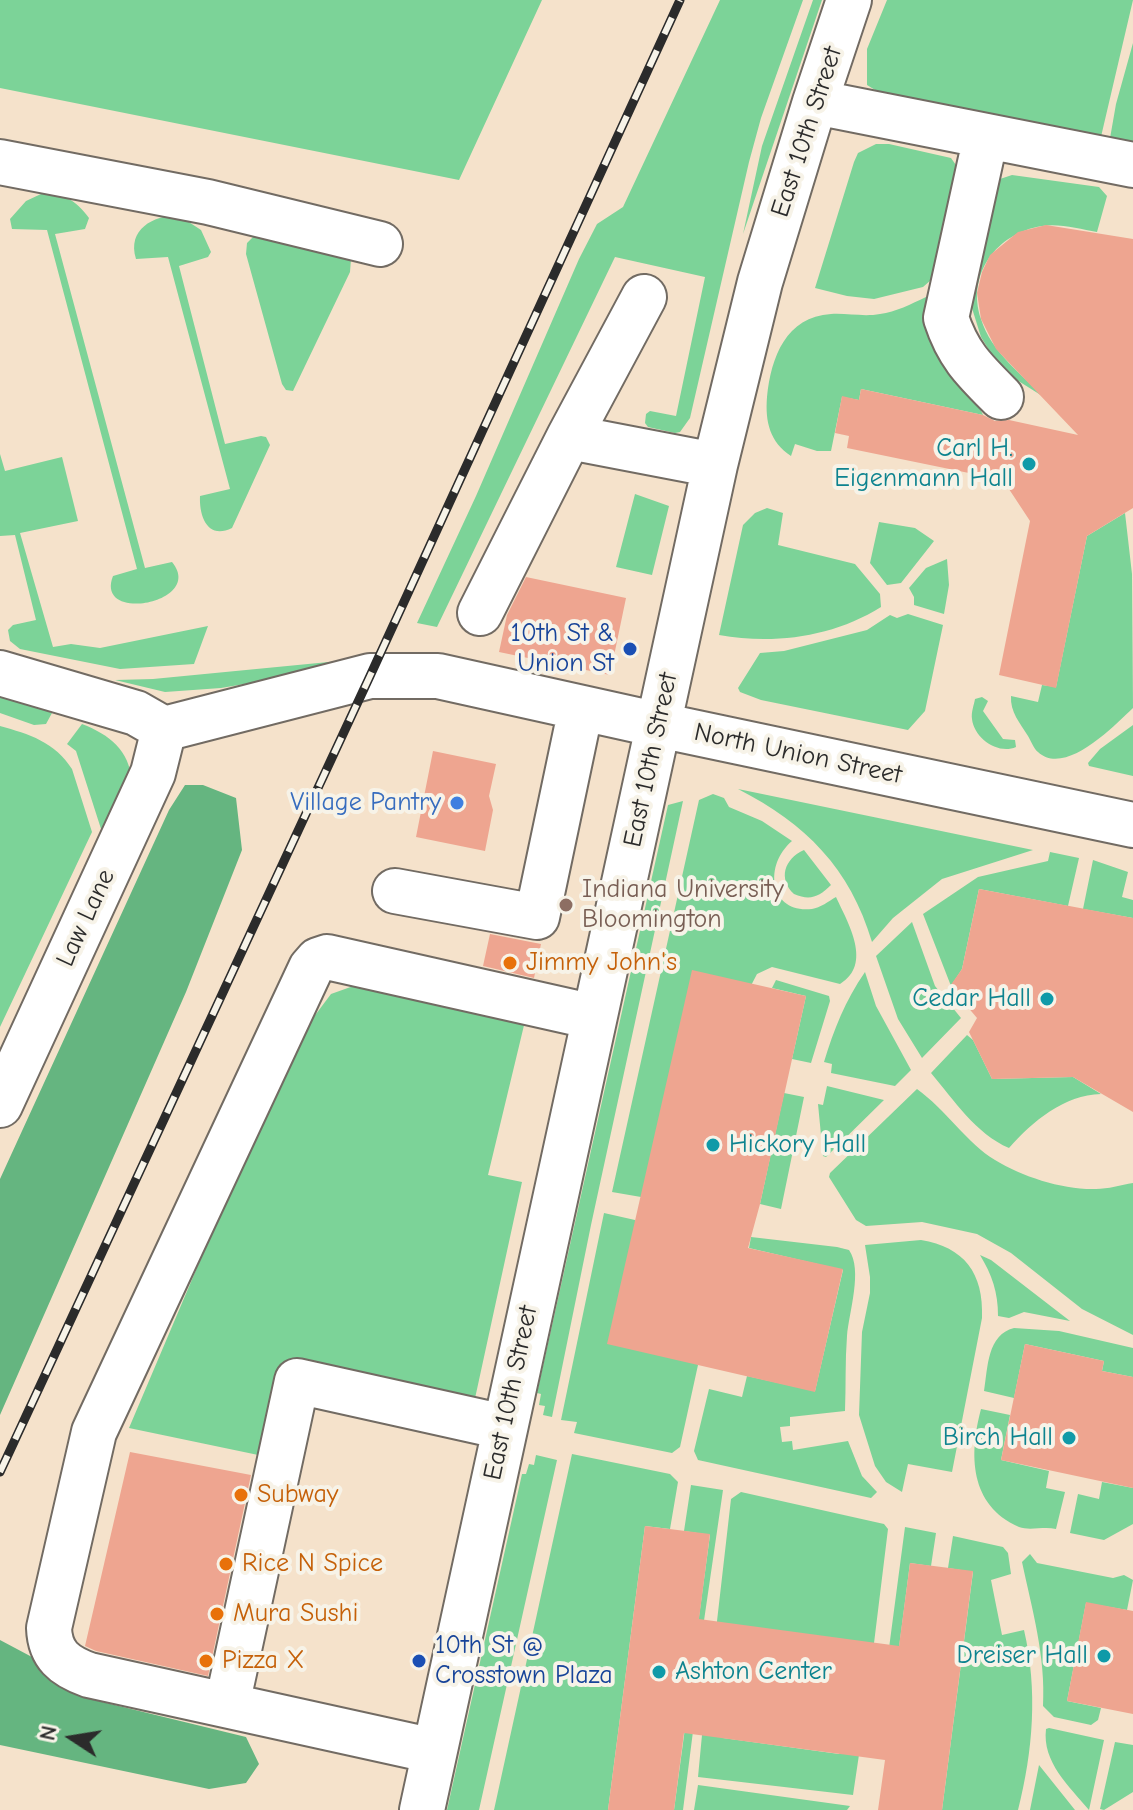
<!DOCTYPE html>
<html>
<head>
<meta charset="utf-8">
<style>
  body { margin:0 }
  #map { position:relative; width:1133px; height:1810px; overflow:hidden; background:#f5e2cb; font-family:"Comic Neue",sans-serif }
  canvas { display:block }
  .north { position:absolute; left:32px; top:1698px; width:80px; height:80px; -webkit-text-stroke:6px #f7f3e8; paint-order:stroke; rotate:282deg; font-size:22px; font-weight:700; line-height:32px; text-align:center; color:#2b2b2b }
  .north::after { content:''; display:block; margin:auto; width:28px; height:36px; background:#2b2b2b; clip-path:polygon(50% 0,100% 100%,50% 72%,0 100%) }
</style>
</head>
<body>
<div id="map">
<canvas width="1133" height="1810"></canvas>
<div class="north">N</div>
</div>
<script>
const ctx = document.querySelector('canvas').getContext('2d');
ctx.lineJoin = 'round';
function fillPath(path, color) {
  ctx.fillStyle = color;
  ctx.fill(path, 'evenodd');
}
function trace(path, color, width, dash) {
  ctx.strokeStyle = color;
  ctx.lineWidth = width;
  ctx.lineCap = dash ? 'butt' : 'round';
  ctx.setLineDash(dash || []);
  ctx.stroke(path);
}
function label(font, color, halo, rows, align = 'center') {
  ctx.font = font + ' "Comic Neue",sans-serif';
  ctx.lineWidth = 8;
  ctx.setLineDash([]);
  ctx.textBaseline = 'middle';
  ctx.strokeStyle = halo;
  ctx.fillStyle = color;
  for (const [text, x, y, turn = 0] of rows) {
    ctx.save();
    ctx.translate(x, y);
    ctx.rotate((+turn || 0) * Math.PI / 180);
    ctx.textAlign = isNaN(turn) ? turn : align;
    if (halo) ctx.strokeText(text, 0, 0);
    ctx.fillText(text, 0, 0);
    ctx.restore();
  }
}
const green = new Path2D(`
  M0,0H542L459,180L0,88Z
  M720,0H803L761,118L749,162L690,418L680,432L675,433L648,427L645,423L646,414L650,411L676,416L705,277L615,257L437,627L417,623L476,496L579,259L597,224L623,207Z
  M813,0H822L743,234L762,146Z
  M887,0H1133L1100,141L880,93L867,85V49Z
  M1133,43V149L1109,144L1116,104Z
  M876,144H889L951,158L958,168L939,273L923,287L874,299L847,296L815,288L854,162L858,153Z
  M1012,175L1099,187L1107,196L1097,232C1080,229 1059,223 1042,226C997,233 966,274 981,319C991,352 1023,376 1047,399L1001,370L981,337L971,305L994,181Z
  M41,194C64,194 75,199 89,218L85,229L55,234L145,568L172,562C206,603 94,624 113,576L137,569L47,230L12,229L10,219L26,201Z
  M178,215L201,230L211,252L208,257L179,266L225,444L261,436L266,437L270,445L232,528C208,540 199,517 200,496L230,489L168,257L136,259C127,229 153,216 178,215Z
  M256,234L351,259L350,272L293,391L286,390L282,384L246,254L247,243Z
  M926,297H931L983,415L861,389L859,400L842,397L831,451H817L795,444L791,456C770,442 765,422 767,397C771,357 786,317 831,314C847,313 864,317 880,314C896,312 911,304 926,297Z
  M0,454L5,471L62,457L78,521L20,533L53,647L71,644L100,648L208,626L194,664L120,669L20,649L10,641L8,630L13,625L36,620L15,535L0,536Z
  M635,494L669,506L652,575L616,567Z
  M767,508L783,513L778,545L855,564L880,594L881,607C833,637 774,645 719,635L743,525L755,513Z
  M1125,513L1132,574L1133,708C1114,726 1065,777 1038,752C1034,749 1031,741 1028,736C1020,723 1010,712 1011,696L1038,702L1042,685L1056,687L1087,536Z
  M879,522L915,528L934,541L901,583L887,585L870,563Z
  M947,559L949,585L944,614L914,605V597L909,588L926,568Z
  M908,614L943,625L925,711L908,730L761,700L740,692L738,688L760,653L784,651L867,630L890,615L897,618Z
  M339,661V668L221,688L165,692L115,680L153,679Z
  M0,693L52,713L46,724L34,725L0,713Z
  M982,697L988,701L983,711L1003,739L1015,740L1016,747C998,755 974,738 972,719C971,712 974,705 975,699Z
  M82,724C110,735 129,750 132,781L0,1068V1052L102,832L76,751L67,744Z
  M1133,725V776L1089,766L1088,763L1100,749Z
  M0,726C29,734 55,742 72,769L92,832L0,1027Z
  M738,789L1033,850L942,879L893,918L872,942C850,868 806,824 738,789Z
  M713,794L724,798L729,807L762,821L792,841C762,867 771,914 812,909C820,908 829,901 836,897C848,923 873,964 840,984L772,967L757,974L641,1197L612,1192L699,800Z
  M683,801L591,1225L552,1417L543,1415L545,1406L539,1405L541,1394L537,1393L668,805Z
  M804,850L831,885C819,897 810,901 794,894C778,879 784,859 804,850Z
  M1050,852L1079,858L1068,906L979,889L962,969L951,986L923,914L978,877L1048,861Z
  M1093,860L1128,872L1122,897L1133,900V918L1083,909Z
  M912,922L935,986L961,1018L922,1058L898,1019L876,956Z
  M865,972L876,1006L911,1070L895,1086L831,1073L832,1064L824,1062C834,1029 845,1001 865,972Z
  M776,980L829,996L830,1001L811,1063L792,1059L806,996L772,988Z
  M359,984L526,1017L488,1175L522,1182L474,1403L286,1365L263,1456L129,1428L199,1263L310,1022L331,994Z
  M967,1035L973,1040L992,1079L1073,1077L1101,1094C1064,1095 1033,1121 1009,1148C976,1134 954,1100 931,1073Z
  M827,1086L884,1100L826,1157L823,1156L818,1104L823,1105Z
  M917,1089C945,1109 968,1144 995,1160C1023,1177 1063,1190 1096,1189C1108,1189 1121,1185 1133,1183V1335L1082,1309L1011,1253L977,1234L922,1222L866,1226L856,1220L829,1177L830,1173Z
  M784,1093L804,1097L781,1209L760,1204Z
  M604,1213L635,1220L698,1365L680,1447L672,1453L574,1433L577,1422L561,1420Z
  M751,1237L837,1247L849,1250C863,1270 849,1312 847,1336C845,1361 846,1386 845,1411L790,1417V1426L780,1427L782,1442L792,1441L793,1450L848,1441L862,1476L877,1492L871,1498L698,1460L694,1451L709,1389L742,1397L747,1376L815,1391L843,1270L749,1248Z
  M921,1240C964,1247 984,1273 982,1318L952,1472L908,1464L902,1492L886,1482L875,1466L859,1415L862,1332L870,1293V1277L865,1245Z
  M980,1255L991,1260L1070,1321L1024,1312L1009,1318L998,1316C998,1292 992,1275 980,1255Z
  M1014,1328L1059,1331L1133,1348V1377L1102,1371L1104,1361L1025,1344L1014,1398L984,1391C988,1367 987,1335 1014,1328Z
  M981,1409L1010,1415L1001,1460L1049,1471L1046,1488L1065,1492L1056,1529C1044,1526 1030,1531 1019,1527C969,1505 969,1454 981,1409Z
  M572,1454L670,1474L678,1482L670,1529L645,1526L608,1810H494Z
  M536,1455L557,1460L479,1810H447L522,1474H526L529,1464L534,1465Z
  M1102,1482L1133,1488V1524L1104,1540L1070,1533L1078,1494L1099,1499Z
  M691,1485L723,1490L699,1655L694,1654L710,1535L684,1531Z
  M741,1492L884,1524L888,1529L869,1684L713,1656L731,1499Z
  M905,1527L936,1533L931,1566L910,1563L894,1686H884Z
  M953,1536L1003,1547L1008,1553L1011,1574L991,1580L1002,1635L1024,1630C1038,1690 1033,1751 1018,1810H942L973,1572L948,1568Z
  M1030,1554L1037,1563L1113,1578L1124,1575L1133,1580L1127,1610L1086,1603L1067,1701L1101,1708L1098,1720L1091,1725L1054,1717L1043,1706C1046,1657 1032,1609 1022,1562Z
  M690,1691L698,1692L683,1810H674Z
  M706,1693L723,1738L839,1754L864,1721L853,1795L698,1777Z
  M1049,1728L1104,1740L1089,1810C1069,1786 1042,1762 1046,1729Z
  M1115,1742L1133,1745V1792L1104,1810L1100,1809Z
  M1039,1765L1075,1810H1030Z
  M698,1785L850,1806L847,1810H694Z`);
const forest = new Path2D(`
  M185,785H203L236,798L242,850L186,992L0,1415V1179L169,810Z
  M0,1640L47,1665L86,1698L246,1737L259,1764L246,1783L209,1789L0,1745Z`);
const building = new Path2D(`
  M1046,225L1133,239V508L1087,536L1056,688L999,675L1030,521L1003,480L847,448L849,436L835,433L842,396L859,400L861,389L983,415L995,421L1009,420L1078,435L996,349L981,319L977,293L982,272L990,255L1018,232Z
  M526,577L626,598L610,675L499,652L507,615Z
  M433,751L496,764L489,796L493,810L485,851L416,837Z
  M979,889L1133,918V1112L1073,1077L992,1079L969,1032L977,1018L950,986L962,969Z
  M490,934L541,944L534,978L483,966Z
  M692,970L806,996L760,1204L748,1248L843,1269L815,1392L607,1344Z
  M1025,1344L1104,1361L1102,1371L1133,1377V1488L1001,1460Z
  M130,1452L251,1475L208,1676L96,1651L85,1646Z
  M645,1526L710,1534L699,1619L899,1646L910,1563L973,1571L942,1810H878L885,1760L684,1733L674,1810H608Z
  M1086,1602L1133,1611V1714L1067,1701Z`);
const minor = new Path2D(`
  M815,102L1133,165
  M986,136L946,318C958,355 974,370 1001,397
  M0,162L208,202L380,244
  M569,437L715,465
  M480,613L569,437L644,297
  M0,673L136,713L164,729L370,676H438L659,725L1133,825
  M395,891L537,917L581,708
  M0,1105L153,773L164,729
  M227,1705L297,1381L504,1427
  M434,1751L89,1675C64,1666 50,1655 49,1628L94,1432L311,968L318,960L327,957L594,1017
  M422,1810L715,465L760,282L815,102L849,0`);
const rail = new Path2D(`
  M0,1472L370,676L680,0`);
const markers = [
  [1029,464,8,"#0f9aa8"],
  [630,649,8,"#1a4fb4"],
  [457,803,8,"#3f7fe0"],
  [566,905,8,"#8d6e63"],
  [510,963,8,"#e8710a"],
  [1047,999,8,"#0f9aa8"],
  [713,1145,8,"#0f9aa8"],
  [1069,1438,8,"#0f9aa8"],
  [241,1495,8,"#e8710a"],
  [226,1564,8,"#e8710a"],
  [217,1614,8,"#e8710a"],
  [1104,1656,8,"#0f9aa8"],
  [206,1661,8,"#e8710a"],
  [419,1661,8,"#1a4fb4"],
  [659,1672,8,"#0f9aa8"]
];
const streetNames = [
  ["East 10th Street",807,132,-72],
  ["North Union Street",798,754,12],
  ["East 10th Street",651,760,-78],
  ["Law Lane",86,918,-65],
  ["East 10th Street",511,1393,-78]
];
const cultureNames = [
  ["Carl H.",1013,449],
  ["Eigenmann Hall",1013,479],
  ["Cedar Hall",1031,999],
  ["Hickory Hall",729,1145,"left"],
  ["Birch Hall",1053,1438],
  ["Dreiser Hall",1088,1656],
  ["Ashton Center",675,1672,"left"]
];
const transitNames = [
  ["10th St &",614,634],
  ["Union St",614,664],
  ["10th St @",435,1646,"left"],
  ["Crosstown Plaza",435,1676,"left"]
];
const shopNames = [
  ["Village Pantry",441,803]
];
const educationNames = [
  ["Indiana University",582,890],
  ["Bloomington",582,920]
];
const foodNames = [
  ["Jimmy John's",526,963],
  ["Subway",257,1495],
  ["Rice N Spice",242,1564],
  ["Mura Sushi",233,1614],
  ["Pizza X",222,1661]
];
fillPath(green, '#7cd398');
fillPath(forest, '#65b580');
fillPath(building, '#eea590');
trace(minor, '#726b63', 48);
trace(minor, '#fff', 44);
trace(rail, '#2b2b2b', 9);
trace(rail, '#f7f3e8', 6, [18]);
for (const [x, y, r, color] of markers) {
  const dot = new Path2D();
  dot.arc(x, y, r, 0, 2 * Math.PI);
  ctx.fillStyle = color;
  ctx.fill(dot);
  trace(dot, '#f7f3e8', 3);
}
label('26px', '#2b2b2b', '#f7f3e8', streetNames);
label('26px', '#0d838f', '#f7f3e8', cultureNames, 'right');
label('26px', '#164399', '#f7f3e8', transitNames, 'right');
label('26px', '#366cbe', '#f7f3e8', shopNames, 'right');
label('26px', '#785e54', '#f7f3e8', educationNames, 'left');
label('26px', '#c56008', '#f7f3e8', foodNames, 'left');
</script>
</body>
</html>
